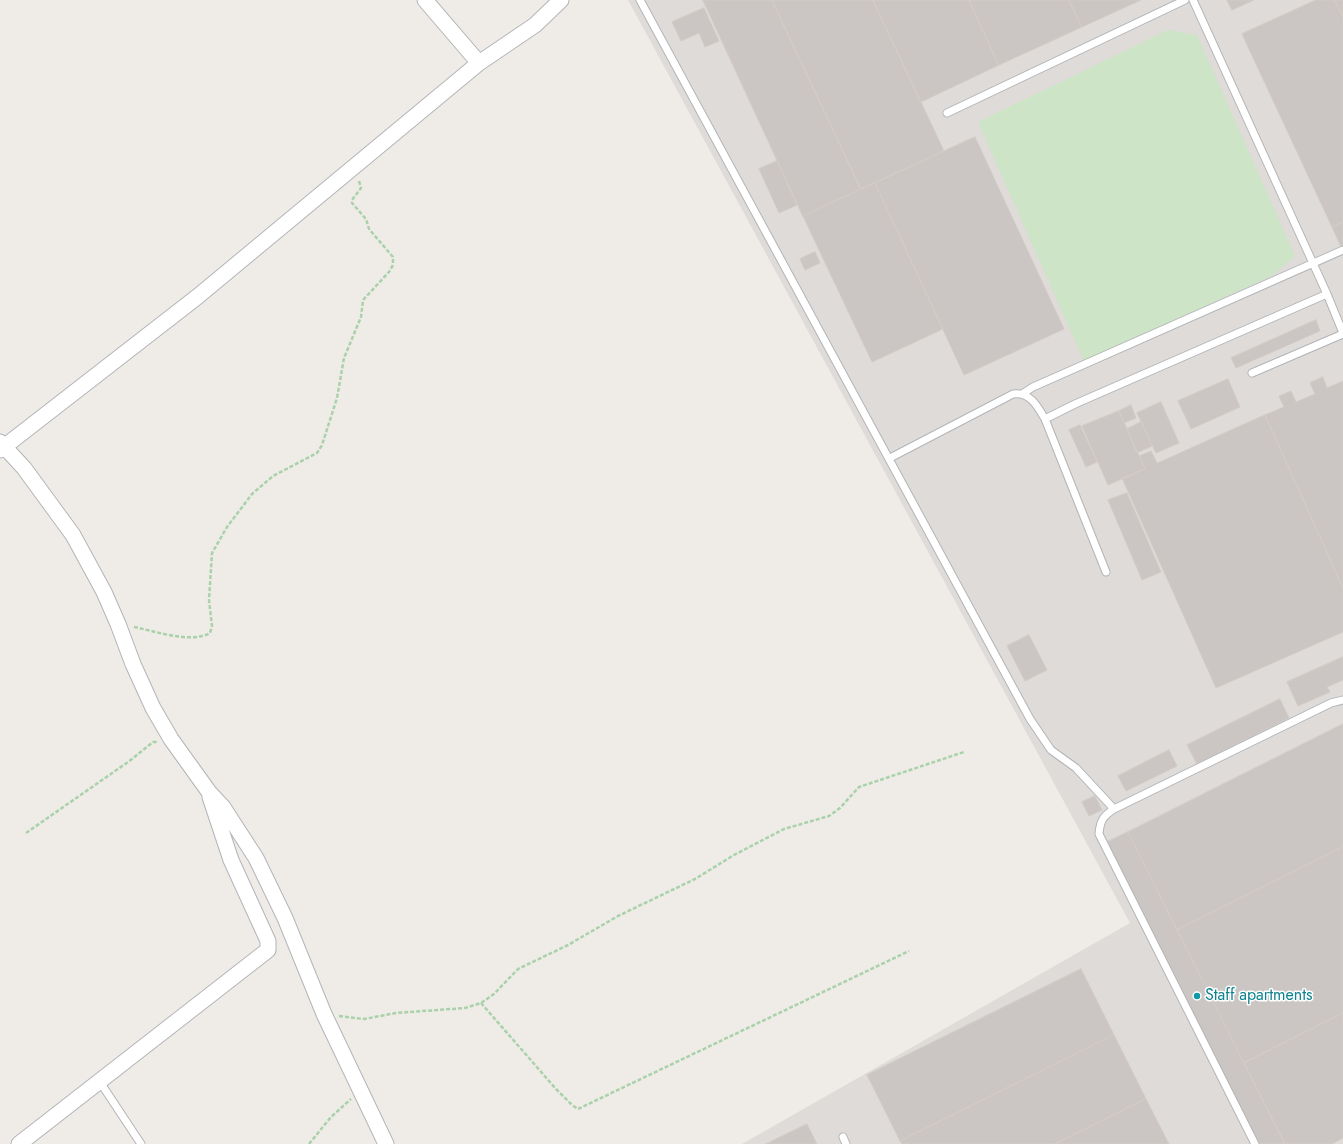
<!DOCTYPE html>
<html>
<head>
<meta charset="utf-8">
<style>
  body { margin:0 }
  canvas { display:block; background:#efebe7 }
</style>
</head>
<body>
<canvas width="1343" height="1144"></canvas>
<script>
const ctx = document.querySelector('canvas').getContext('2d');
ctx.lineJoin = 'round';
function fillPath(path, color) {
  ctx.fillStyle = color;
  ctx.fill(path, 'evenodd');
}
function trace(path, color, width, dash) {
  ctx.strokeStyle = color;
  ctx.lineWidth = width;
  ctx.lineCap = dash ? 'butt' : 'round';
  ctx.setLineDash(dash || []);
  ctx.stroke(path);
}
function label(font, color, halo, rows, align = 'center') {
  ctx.font = font + ' Jost,sans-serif';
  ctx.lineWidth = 3;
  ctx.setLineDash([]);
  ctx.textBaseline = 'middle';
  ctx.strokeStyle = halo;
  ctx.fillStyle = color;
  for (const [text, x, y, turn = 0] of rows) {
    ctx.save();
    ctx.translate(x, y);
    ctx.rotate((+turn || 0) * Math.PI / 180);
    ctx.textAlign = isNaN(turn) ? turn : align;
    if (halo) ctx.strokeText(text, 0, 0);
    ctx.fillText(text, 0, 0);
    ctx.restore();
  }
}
const industrial = new Path2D(`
  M628,0H1343V1144H742L1130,923Z`);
const green = new Path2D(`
  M1168,30L1197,35L1295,256L1273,275L1084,361L978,122Z`);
const building = new Path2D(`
  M703,0H772L861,189L803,216Z
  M772,0H873L944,151L861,189Z
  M873,0H969L999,65L921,102Z
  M969,0H1069L1082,27L999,65Z
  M1069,0H1141L1082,27Z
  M1227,0H1254L1232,10Z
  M1316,0H1335L1343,17V222L1332,227L1242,34Z
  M1335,0H1343V17Z
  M704,8L719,41L705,47L699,33L681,41L672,22Z
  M975,137L1064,329L964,375L875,183Z
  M777,161L797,205L779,213L759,169Z
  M875,183L943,329L872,362L803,216Z
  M1343,222V249H1342L1332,227Z
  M815,252L820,263L805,270L800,259Z
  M1316,320L1320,331L1236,368L1231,358Z
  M1323,377L1327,388L1343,381V588L1265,415L1284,407L1279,396L1291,391L1296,402L1315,394L1310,383Z
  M1228,379L1240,407L1191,429L1178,401Z
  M1161,402L1179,443L1156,453L1137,413Z
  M1131,405L1136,418L1124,423L1119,411Z
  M1119,411L1145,469L1108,485L1082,426Z
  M1265,415L1343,588V632L1216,688L1122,478L1145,469L1139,456L1151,451L1157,463Z
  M1141,422L1152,446L1137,453L1127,429Z
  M1080,425L1097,462L1086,467L1069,430Z
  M1127,493L1161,572L1142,580L1108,500Z
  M1029,635L1047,670L1025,681L1007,646Z
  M1343,657V680L1327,687L1330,692L1298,706L1287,682Z
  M1280,699L1289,718L1197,764L1187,745Z
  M1343,724V847L1177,930L1128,832Z
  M1169,750L1177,766L1126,791L1118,776Z
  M1095,796L1102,810L1089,816L1082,802Z
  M1128,832L1244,1063L1285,1144H1259L1107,842Z
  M1343,847V1013L1244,1063L1177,930Z
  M1081,969L1114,1035L900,1141L867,1075Z
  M1343,1013V1138L1332,1144H1285L1244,1063Z
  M1114,1035L1146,1099L1055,1144H902L900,1141Z
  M1146,1099L1169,1144H1055Z
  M807,1124L817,1144H766Z`);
const path = new Path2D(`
  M134,627C155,631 190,644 210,633L212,626L209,600L212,553L227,527L252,494L273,476L317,453L322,445L337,398L344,358L361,317L363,300L389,272L393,265V257L369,229L366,219L352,203V200L361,188L359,181
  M26,833L128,762L153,742H157
  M481,1003L556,1089L572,1105L578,1109L909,951
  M339,1016L364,1019L396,1013L465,1008L481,1003L494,994L518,969L568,945L618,916L695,879L734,855L784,829L829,816L840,808L859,787L964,752
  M309,1144L331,1117L351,1099`);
const lane = new Path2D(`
  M640,0L1030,719L1051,750L1076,768L1114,809
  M1193,0L1327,294L1343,333
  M947,113L1185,0
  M1252,373L1343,334
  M1022,394L1033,387L1343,250
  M1045,419L1075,404L1327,294
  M890,458L1013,394C1030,391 1038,407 1045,419L1106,572
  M100,1082L141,1144
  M843,1137L846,1144
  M1255,1144L1099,834C1100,821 1103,816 1114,809L1331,703L1343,700`);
const street = new Path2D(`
  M425,0L479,63
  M0,442L24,468L73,535L104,592L118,624L133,664L153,708L171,739L209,792L223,807L256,858L285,918L324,1014L386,1144
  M0,450L197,297L479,63L535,25L561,0
  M19,1144L268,950V941L231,860L210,797`);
const markers = [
  [1197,996,4,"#0f9aa8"]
];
const cultureNames = [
  ["Staff apartments",1205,996]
];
fillPath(industrial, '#dedbd9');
fillPath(green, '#cee4c6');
fillPath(building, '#cbc6c3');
trace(building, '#d3ccc6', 1);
trace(lane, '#b2b5b8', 9);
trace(street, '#b2b5b8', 17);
trace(path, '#a9d2aa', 2.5, [4, 2]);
trace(lane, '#fff', 7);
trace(street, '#fff', 15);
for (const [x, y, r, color] of markers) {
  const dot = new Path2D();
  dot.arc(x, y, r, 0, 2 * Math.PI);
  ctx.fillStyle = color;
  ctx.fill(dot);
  trace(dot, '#fff', 1.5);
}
label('16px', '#0d838f', '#fff', cultureNames, 'left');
</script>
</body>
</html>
